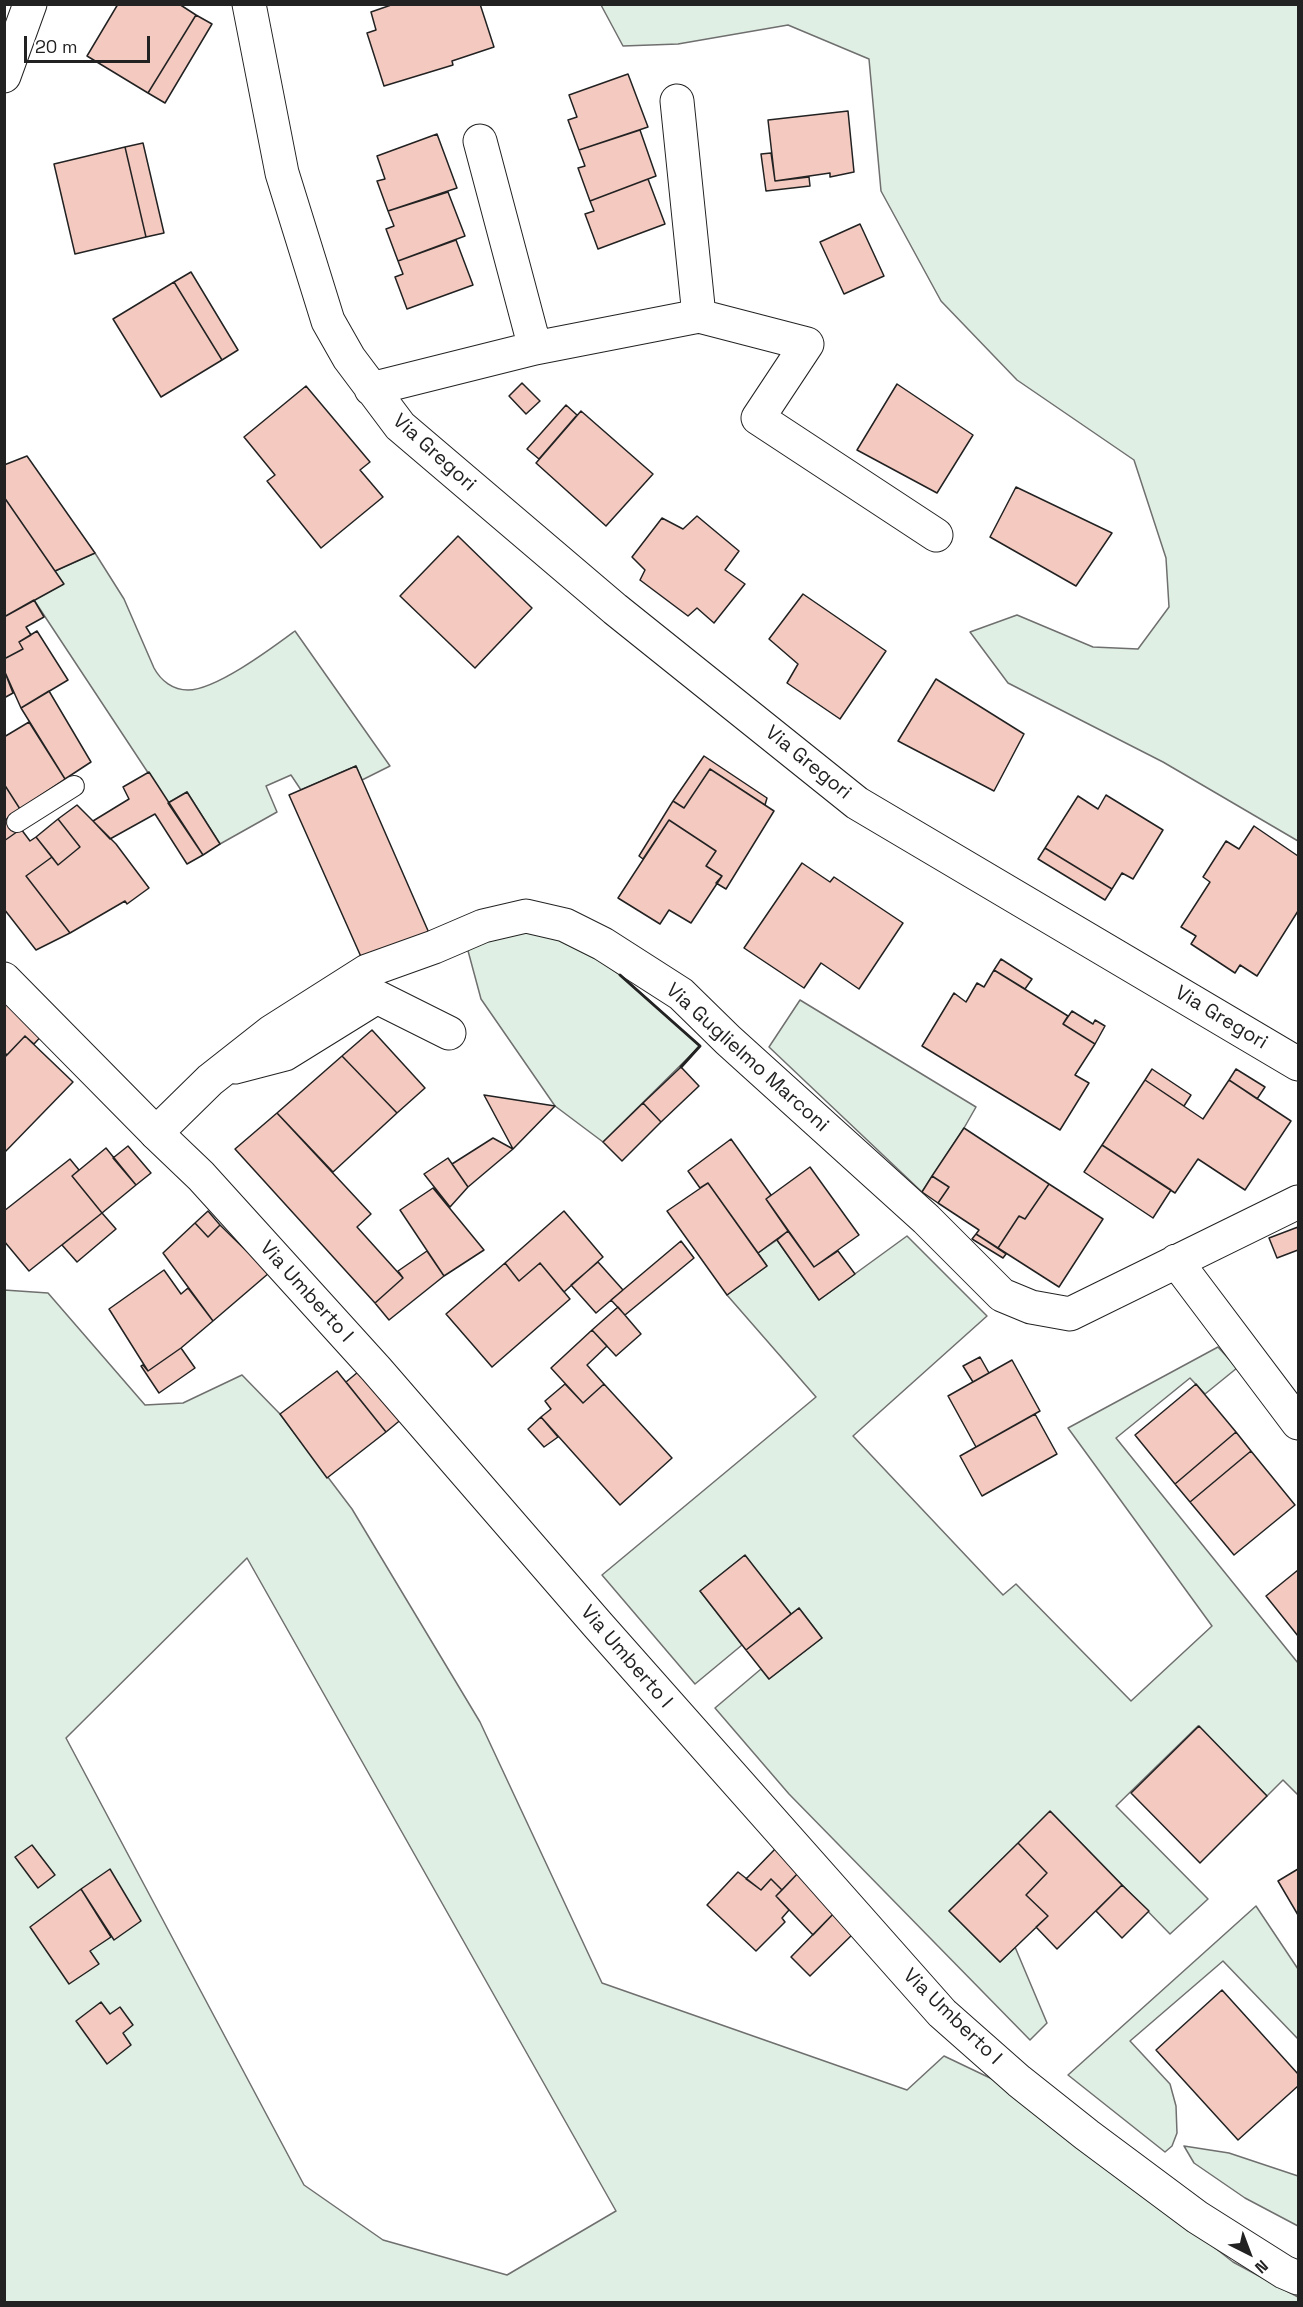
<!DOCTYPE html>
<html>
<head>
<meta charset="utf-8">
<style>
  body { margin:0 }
  #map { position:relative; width:1303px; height:2307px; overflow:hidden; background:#fff; font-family:"Space Grotesk",sans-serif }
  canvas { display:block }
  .frame { position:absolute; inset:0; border:6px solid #222; pointer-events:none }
  .north { position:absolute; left:1219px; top:2223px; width:60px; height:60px; -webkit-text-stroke:4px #fff; paint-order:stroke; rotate:138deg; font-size:16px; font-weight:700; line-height:24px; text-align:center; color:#222 }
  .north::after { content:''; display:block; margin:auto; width:21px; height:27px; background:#222; clip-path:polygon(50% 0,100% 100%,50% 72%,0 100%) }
  .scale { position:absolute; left:24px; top:36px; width:126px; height:27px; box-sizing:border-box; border:3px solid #222; border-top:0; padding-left:8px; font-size:18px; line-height:21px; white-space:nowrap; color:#222; -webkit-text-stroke:4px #fff; paint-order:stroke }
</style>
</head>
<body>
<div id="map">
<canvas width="1303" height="2307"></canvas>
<div class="frame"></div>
<div class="north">N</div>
<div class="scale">20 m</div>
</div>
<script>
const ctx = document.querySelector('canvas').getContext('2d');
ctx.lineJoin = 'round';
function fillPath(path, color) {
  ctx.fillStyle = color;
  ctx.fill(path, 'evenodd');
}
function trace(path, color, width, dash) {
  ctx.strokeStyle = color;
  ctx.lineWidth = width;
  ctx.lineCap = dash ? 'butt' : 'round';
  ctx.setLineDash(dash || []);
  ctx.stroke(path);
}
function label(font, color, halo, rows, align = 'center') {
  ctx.font = font + ' "Space Grotesk",sans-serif';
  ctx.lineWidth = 4.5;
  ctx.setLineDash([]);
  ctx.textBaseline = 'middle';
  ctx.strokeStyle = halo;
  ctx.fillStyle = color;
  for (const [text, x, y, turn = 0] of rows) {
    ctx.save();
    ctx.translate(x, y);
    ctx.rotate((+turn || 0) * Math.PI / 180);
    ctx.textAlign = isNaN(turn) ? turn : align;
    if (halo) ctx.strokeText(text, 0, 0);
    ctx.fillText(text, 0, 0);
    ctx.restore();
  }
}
const green = new Path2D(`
  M601,5H1298V841L1163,762L1008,683L970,632L1017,615L1093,647L1138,649L1169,607L1166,558L1134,460L1017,380L941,301L881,191L869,59L788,25L678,44L623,46Z
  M95,553L124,599L154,668C161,681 173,690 188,690C216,690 272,648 295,631L390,766L362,780L356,766L301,790L291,775L266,786L277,812L220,844L187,792L168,803L34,600L63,584L55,571Z
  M524,931L553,933L581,948L623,977L700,1046L603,1142L555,1106L481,999L467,947Z
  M800,1000L976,1107L964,1128L922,1192L769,1047Z
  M907,1236L987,1316L853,1436L1003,1595L1016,1584L1131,1701L1212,1626L1068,1428L1218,1347L1237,1368L1205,1394L1190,1378L1116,1438L1298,1663V1795L1283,1780L1267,1796L1198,1726L1116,1806L1208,1899L1170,1934L1051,1812L949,1911L1000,1962L1015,1947L1047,2023L1030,2040L789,1794L715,1708L761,1669L769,1679L822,1638L799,1608L791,1614L744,1556L700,1591L742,1645L695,1684L602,1575L816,1397L727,1295L767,1266L758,1253L777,1240L819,1300Z
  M4,1290L48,1293L145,1405L183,1403L242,1375L280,1414L352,1509L480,1722L602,1983L907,2090L944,2056L1011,2088L1233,2262L1298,2297V2302H5ZM247,1558L616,2211L507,2275L383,2240L304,2185L66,1738Z
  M1256,1906L1298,1969V2039L1223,1961L1130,2041L1170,2084L1176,2106L1177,2133L1172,2146L1165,2152L1068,2075Z
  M1184,2146L1229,2153L1298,2176V2226L1245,2198L1194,2163Z`);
const building = new Path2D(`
  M118,4H179L196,15L148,93L87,56Z
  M394,4H480L494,47L452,61L453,65L384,86L367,33L376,30L371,12Z
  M196,15L212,24L165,103L148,93Z
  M628,74L648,127L579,150L568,120L577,117L569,95Z
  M848,111L854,172L830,177V173L775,181L768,120Z
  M640,130L656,176L590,201L578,168L585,166L579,150Z
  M437,134L457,188L388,211L377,181L385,179L377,156Z
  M143,143L164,233L146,237L125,147Z
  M125,147L146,237L75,254L54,164Z
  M771,153L775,181L809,177L810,186L766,191L761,154Z
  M648,179L665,224L598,249L585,214L594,211L590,201Z
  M448,192L465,236L398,261L386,229L394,226L388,211Z
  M860,224L884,276L844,294L820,242Z
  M456,240L473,285L407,309L395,277L403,274L398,261Z
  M191,272L238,350L222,360L174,282Z
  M174,282L222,360L161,397L113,319Z
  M522,383L540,401L526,414L509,396Z
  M897,384L973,435L937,493L857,450Z
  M306,386L370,462L360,470L383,497L321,548L267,481L275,475L244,437Z
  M566,405L577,415L539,459L527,449Z
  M581,411L653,474L606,526L536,463Z
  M27,456L95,553L55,571L4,497V465Z
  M1016,487L1112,533L1076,586L990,537Z
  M4,497L64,584L4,617Z
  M697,516L739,551L725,570L745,584L714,623L697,608L688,616L640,580L645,570L632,557L662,518L683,529Z
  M458,536L532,608L475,668L400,596Z
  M803,594L886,651L840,719L787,683L798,664L769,639Z
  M34,600L44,617L26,627L31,635L19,642L23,649L4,659V617Z
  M37,631L68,680L21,708L4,670V659L23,649L19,642Z
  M4,670L13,693L4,698Z
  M936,679L1024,734L994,791L898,741Z
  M49,691L91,762L65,779L21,708Z
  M29,722L65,779L20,809L4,784V737Z
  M704,756L767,798L765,805L710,769L684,808L673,801Z
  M356,766L429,933L362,959L289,795Z
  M710,769L774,811L726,889L716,883L722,876L706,866L716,851L669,820L643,859L639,856L673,801L684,808Z
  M149,772L203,855L187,864L155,814L110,839L93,821L129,799L123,787Z
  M4,784L20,809L4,821Z
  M187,792L220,844L203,855L168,803Z
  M1106,795L1163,830L1133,879L1122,873L1112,889L1045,848L1078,796L1098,809Z
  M77,805L116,844L149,888L127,904L125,901L70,933L26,876L52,857L58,865L80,847L58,819Z
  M13,816L21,829L4,841V821Z
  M58,819L80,847L58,865L36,837Z
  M669,820L716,851L706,866L722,876L691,923L669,910L660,924L618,898Z
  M1254,826L1298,856V911L1257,976L1240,965L1235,973L1191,944L1196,936L1181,927L1210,882L1203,877L1226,841L1239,849Z
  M21,829L30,841L36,837L52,857L26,876L70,933L36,950L4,909V841Z
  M1045,848L1112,889L1105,900L1038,859Z
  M802,863L830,882L834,877L903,923L859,989L821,963L804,988L744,948Z
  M1001,959L1032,979L1025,989L994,970Z
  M994,970L1068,1016L1063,1024L1095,1044L1075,1075L1089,1083L1060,1130L922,1046L954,993L966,1002L977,983L984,987Z
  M4,1000L46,1031L34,1044L25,1036L7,1055L4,1052Z
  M1072,1011L1093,1024L1095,1020L1105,1026L1095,1044L1063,1024Z
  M372,1030L425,1088L397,1113L342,1056Z
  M25,1036L73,1082L4,1153V1058Z
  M342,1056L397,1113L333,1172L277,1113Z
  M681,1067L699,1086L661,1122L643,1103Z
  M1152,1069L1191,1095L1184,1106L1145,1080Z
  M1236,1069L1265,1087L1257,1099L1229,1080Z
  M1145,1080L1203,1119L1229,1080L1291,1121L1245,1190L1198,1159L1175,1193L1102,1145Z
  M484,1095L555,1106L513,1149Z
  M643,1103L661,1122L622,1161L603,1142Z
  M277,1113L371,1214L357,1227L403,1278L375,1303L235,1149Z
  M964,1128L1049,1184L1025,1219L1019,1216L998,1248L976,1234L979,1230L938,1203L949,1187L932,1176Z
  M493,1138L513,1149L468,1187L452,1164Z
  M731,1139L771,1195L766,1199L788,1231L758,1253L708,1183L700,1188L688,1171Z
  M1102,1145L1171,1190L1153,1218L1084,1172Z
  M128,1146L151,1173L136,1185L113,1158Z
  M106,1148L136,1185L102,1213L72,1176Z
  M448,1158L468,1187L450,1207L424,1174Z
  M70,1159L79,1170L72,1176L102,1213L29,1271L4,1241V1211Z
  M810,1167L859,1235L814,1267L766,1199Z
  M932,1176L949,1187L938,1203L922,1192Z
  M708,1183L767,1266L727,1295L667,1211Z
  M1049,1184L1103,1219L1059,1287L998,1248L1019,1216L1025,1219Z
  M433,1188L484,1250L444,1276L400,1210Z
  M208,1211L220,1225L208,1237L195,1223Z
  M564,1211L603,1257L564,1292L540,1263L519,1281L505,1263Z
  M102,1213L116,1229L77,1262L62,1245Z
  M195,1223L208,1237L220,1225L269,1273L213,1321L163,1253Z
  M1298,1227V1250L1277,1258L1269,1238Z
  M788,1231L814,1267L838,1251L855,1274L819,1300L777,1240Z
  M976,1234L1006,1254L1003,1258L972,1239Z
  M681,1241L694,1258L625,1315L611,1300Z
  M427,1251L444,1276L389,1320L375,1303L403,1278L398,1271Z
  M598,1262L623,1290L596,1313L571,1285Z
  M505,1263L519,1281L540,1263L570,1299L492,1367L446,1314Z
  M164,1270L181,1294L188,1288L213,1321L181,1348L148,1371L109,1309Z
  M618,1307L641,1334L616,1356L592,1330Z
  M592,1330L607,1346L587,1365L604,1384L583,1403L551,1368Z
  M181,1348L195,1368L159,1393L141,1366L143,1365L148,1371Z
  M980,1357L989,1373L973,1382L963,1366Z
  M1012,1360L1040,1411L976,1447L948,1396Z
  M370,1362L409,1413L386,1432L346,1382Z
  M337,1371L386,1432L327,1478L280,1414Z
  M565,1384L583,1403L604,1384L672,1458L620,1505L541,1417L551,1409L545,1401Z
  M1196,1384L1236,1432L1175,1484L1135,1435Z
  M1035,1414L1057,1454L982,1496L960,1456Z
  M541,1417L558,1437L544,1447L528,1429Z
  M1236,1432L1251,1451L1190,1502L1175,1484Z
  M1251,1451L1295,1505L1234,1555L1190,1502Z
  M745,1555L791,1614L746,1650L700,1591Z
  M1298,1570V1636L1266,1596Z
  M799,1608L822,1638L769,1679L746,1650Z
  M1199,1726L1267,1796L1200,1863L1131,1793Z
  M1050,1811L1122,1885L1057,1949L1036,1927L1048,1916L1026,1895L1047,1873L1018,1843Z
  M1018,1843L1047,1873L1026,1895L1048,1916L1000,1962L949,1911Z
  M32,1845L55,1875L38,1888L15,1857Z
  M776,1848L800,1871L782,1890L771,1879L761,1890L746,1879Z
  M110,1869L141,1921L114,1940L81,1889Z
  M1298,1869V1915L1278,1881Z
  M800,1871L838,1909L813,1935L776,1896Z
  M738,1872L761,1890L771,1879L782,1890L776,1896L789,1910L782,1918L785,1922L756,1951L707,1905Z
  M1122,1885L1149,1911L1122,1938L1096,1911Z
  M81,1889L111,1937L90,1951L99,1964L69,1984L30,1927Z
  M838,1909L858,1929L810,1976L791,1957Z
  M1222,1990L1298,2074V2086L1238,2140L1156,2050Z
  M101,2002L110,2014L120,2007L133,2025L123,2033L131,2045L107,2064L76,2021Z`);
const lane = new Path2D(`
  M17,822L74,786`);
const street = new Path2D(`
  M249,4L282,173L328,321L349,358L400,426L615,609L857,803L1298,1064
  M4,76L30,4
  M677,101L699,316
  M480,141L535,348
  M371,389L535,348L699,316L807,344L758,418L936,535
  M235,1067L285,1054L377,997L449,1033
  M156,1133L210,1080L271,1032L367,971L434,947L483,926L526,916L565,925L603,944L681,994L728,1040L926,1219L1002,1295L1031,1307L1070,1314L1298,1202
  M1176,1261L1298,1423`);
const secondary = new Path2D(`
  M4,979L156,1133L201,1176L376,1369L598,1625L942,2013L1019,2081L1087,2135L1197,2217L1284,2272L1298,2278`);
const wall = new Path2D(`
  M620,975L700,1046L681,1067`);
const streetNames = [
  ["Via Gregori",434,453,42],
  ["Via Gregori",808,763,39],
  ["Via Gregori",1221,1018,31],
  ["Via Guglielmo Marconi",747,1058,42],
  ["Via Umberto I",306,1292,48],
  ["Via Umberto I",626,1657,49],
  ["Via Umberto I",952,2017,44]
];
fillPath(green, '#e0efe3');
trace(green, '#6f6f6f', 1.5);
fillPath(building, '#f3c9c0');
trace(building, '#222', 1.5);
trace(lane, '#222', 22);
trace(street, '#222', 35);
trace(secondary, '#222', 35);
trace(lane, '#fff', 20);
trace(street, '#fff', 33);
trace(secondary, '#fff', 33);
trace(wall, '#222', 3);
label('20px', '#222', '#fff', streetNames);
</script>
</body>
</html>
